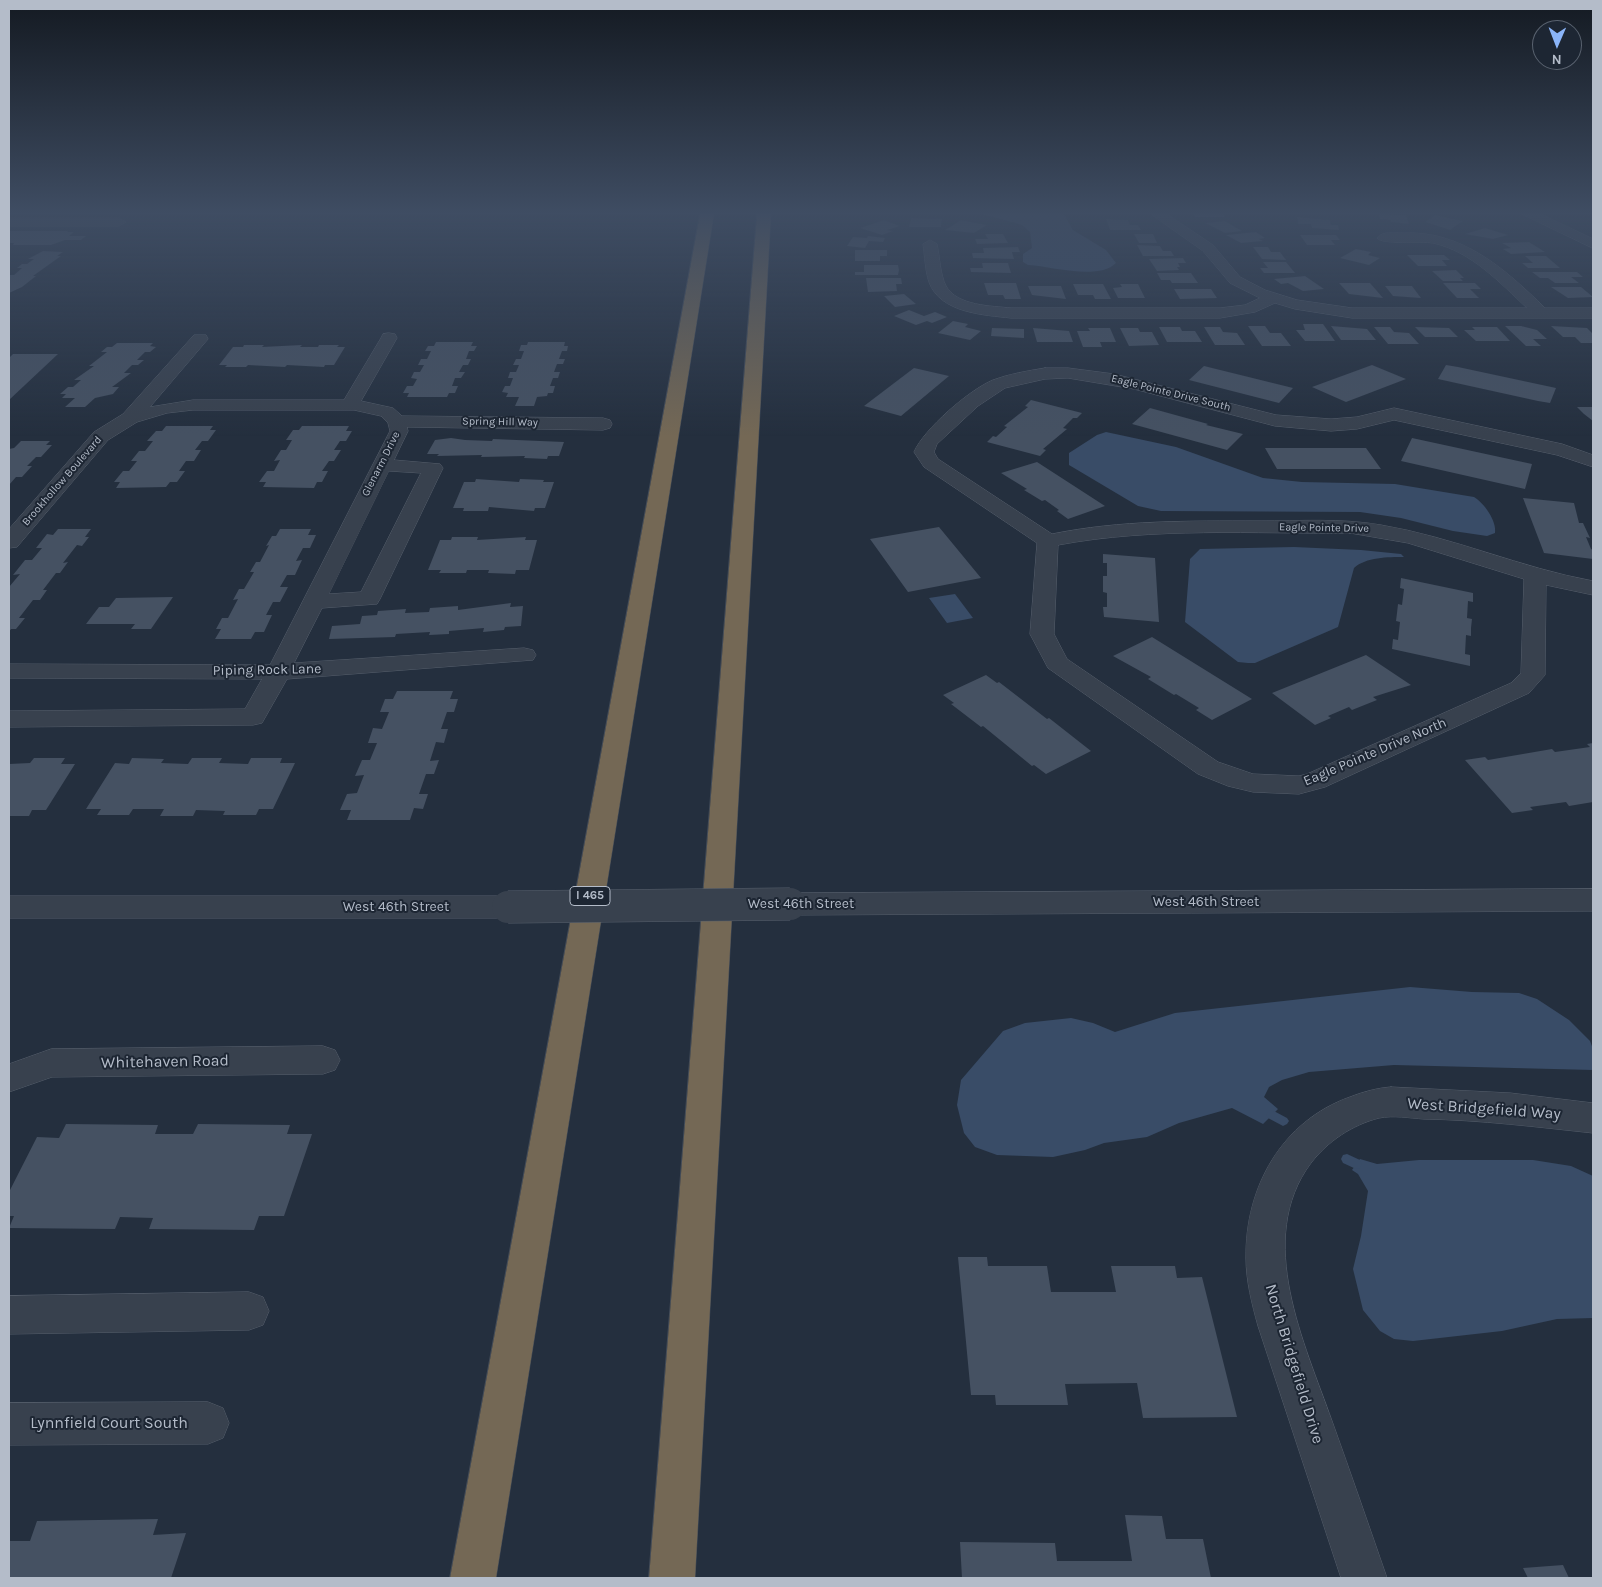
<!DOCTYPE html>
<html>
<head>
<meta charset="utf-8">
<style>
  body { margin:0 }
  #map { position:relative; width:1602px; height:1587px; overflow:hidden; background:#242f3e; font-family:Karla,sans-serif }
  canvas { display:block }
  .frame { position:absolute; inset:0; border:10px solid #b4bcc9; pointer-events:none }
  .north { position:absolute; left:1532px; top:20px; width:50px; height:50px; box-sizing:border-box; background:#1d2633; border:1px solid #59626f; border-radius:50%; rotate:181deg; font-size:14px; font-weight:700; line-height:20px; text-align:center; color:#b4bcc9 }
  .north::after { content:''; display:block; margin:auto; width:18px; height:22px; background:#8ab4f8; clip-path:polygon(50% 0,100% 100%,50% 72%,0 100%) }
</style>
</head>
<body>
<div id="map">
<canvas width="1602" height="1587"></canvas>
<div class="frame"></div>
<div class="north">N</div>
</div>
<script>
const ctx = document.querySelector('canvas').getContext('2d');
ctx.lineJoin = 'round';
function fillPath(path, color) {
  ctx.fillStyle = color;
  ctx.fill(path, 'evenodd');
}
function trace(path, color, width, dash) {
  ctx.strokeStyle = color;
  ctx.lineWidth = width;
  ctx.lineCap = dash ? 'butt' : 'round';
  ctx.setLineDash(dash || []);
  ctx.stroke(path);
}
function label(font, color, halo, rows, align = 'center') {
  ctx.font = font + ' Karla,sans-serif';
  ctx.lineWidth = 4;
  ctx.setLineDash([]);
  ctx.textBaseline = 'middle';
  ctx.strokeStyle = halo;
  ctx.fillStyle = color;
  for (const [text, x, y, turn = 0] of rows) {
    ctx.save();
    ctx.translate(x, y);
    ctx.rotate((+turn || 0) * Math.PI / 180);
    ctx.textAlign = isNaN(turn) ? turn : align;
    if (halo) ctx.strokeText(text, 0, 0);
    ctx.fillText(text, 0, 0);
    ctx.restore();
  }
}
const water = new Path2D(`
  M982,214H1064L1073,230L1106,250L1116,263C1098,281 1051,266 1028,265L1023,262V254L1032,248L1030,232L1022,225Z
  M1106,432L1176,447L1263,478L1302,482L1395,484L1474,497C1484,503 1497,521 1495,533L1487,536L1453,531L1401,518L1360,512L1161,511L1138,506L1069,465V453L1097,435Z
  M1294,547L1361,550L1401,554L1404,557C1388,557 1366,557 1354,568L1338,627L1255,663H1248L1238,662L1185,622L1190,559L1200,549Z
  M955,594L973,618L947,623L929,598Z
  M1410,987L1472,992L1519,993L1537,999L1569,1020L1590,1041L1593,1049V1070L1394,1065L1309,1072L1282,1080L1269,1087L1264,1097L1278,1109L1263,1124L1232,1108L1179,1123L1147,1137L1104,1143L1085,1150L1053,1157L997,1155L975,1147L964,1133L957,1105L961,1080L1003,1031L1025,1023L1071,1018L1093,1023L1115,1032L1175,1013Z
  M1360,1159L1377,1164L1419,1160H1533L1571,1166L1593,1176V1318L1557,1319L1502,1331L1413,1341L1394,1339L1380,1331L1363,1310L1353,1269L1361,1236L1368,1191L1358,1174L1352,1170Z`);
const stream = new Path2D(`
  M1272,1110L1287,1118L1289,1121L1287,1124L1283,1126L1268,1118L1266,1115L1268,1112Z
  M1347,1154L1360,1160L1362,1164L1360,1168L1356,1169L1343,1163L1341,1159L1343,1155Z`);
const building = new Path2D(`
  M1193,214H1223L1225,217H1195Z
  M1379,214L1406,215L1409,224L1391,222L1390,220L1380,219Z
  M1435,215L1463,221L1450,230L1425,222Z
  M1297,217L1330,220L1331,225H1338L1339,230L1312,228L1311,224H1298Z
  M911,218L942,219L941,227H909Z
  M1106,219L1128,220L1130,225H1138L1141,230H1110Z
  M884,220L900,226L887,230L893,231L882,235L860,228Z
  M961,220L987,225L974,233L945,230Z
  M1225,221L1242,231L1225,233L1205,223Z
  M1485,228L1508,235L1493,239L1465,234Z
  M9,231H68L67,232H74L69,236H86L81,240H65L51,245H13L14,243H9Z
  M1256,232L1265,238L1259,239L1263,241L1241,243L1226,235Z
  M985,234H1003L1008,243L977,244L975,239H988Z
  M1134,234H1153L1157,243H1139Z
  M1300,235H1336L1340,240H1331L1335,245H1307Z
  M868,236L885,238L883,242L869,241L865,248L847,246L853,237L867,238Z
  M1529,242L1545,252L1511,254L1503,249L1511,248L1502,243Z
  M1137,245L1160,246L1163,251H1171L1174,256H1143Z
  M1018,247L1020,252H1012L1014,259L973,258L972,253H984L983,248Z
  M1253,247H1268L1271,252H1280L1286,260L1262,259Z
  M1356,249L1371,252L1368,255L1380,258L1369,265L1340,258Z
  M855,250H887V256H880V261H855Z
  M43,251L63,252L57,256H61L33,276H36L22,287L9,293V275H14L22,268H17L22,264H27L34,259H28Z
  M1407,255H1444L1450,260H1442L1447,266H1418Z
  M1525,256H1546L1560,268H1528L1522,263H1533Z
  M1183,258L1186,263H1178L1180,267H1177L1179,270L1157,271L1149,259Z
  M1263,262H1286L1295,273H1264L1260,268H1268Z
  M982,263H1008L1011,273L971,272L970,268H983Z
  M864,265H898L899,270L898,275H855V272H864Z
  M1456,270L1464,278H1460L1463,281H1443L1432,271Z
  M1532,272H1577L1583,277H1571L1579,283H1555L1548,278H1540Z
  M1157,273H1191L1198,283H1172L1170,280H1161Z
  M1305,276L1324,289L1303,291L1288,283L1281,284L1274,279Z
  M866,278H901L902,284H896L897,291L868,292Z
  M984,283H1016L1021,299H1005L1003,295H988Z
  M1339,283H1370L1383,298L1349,294Z
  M1443,283H1475L1481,289H1470L1479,298H1457Z
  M1073,284H1103L1111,299H1095L1093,295H1078Z
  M1120,284H1138L1145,298H1118L1113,288L1122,287Z
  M1028,286H1061L1066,299L1032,295Z
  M1385,286H1412L1421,298L1393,296Z
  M1551,287H1581L1593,297L1568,298Z
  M1174,289H1211L1217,298L1180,299Z
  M904,294L916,304L895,307L884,296Z
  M909,310L924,316L935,312L947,317L932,323L927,321L916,325L894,316Z
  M953,321L968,324L965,327L981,331L970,340L938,333Z
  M1303,324H1323L1335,341H1305L1296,330H1305Z
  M1248,326H1265L1270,333H1281L1291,346H1262Z
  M1331,326L1367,329L1376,340H1341Z
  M1505,326H1521L1537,330L1547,339H1533L1541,346H1526Z
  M1551,326L1587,328L1593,334V343H1581L1575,337H1563Z
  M1159,327H1180L1182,331H1195L1202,342H1167Z
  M1204,327H1220L1223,332L1237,333L1245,345H1215Z
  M1374,327H1390L1394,332L1409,333L1419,344H1388Z
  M1415,327L1449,328L1458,337H1425Z
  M1472,327H1497L1510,341H1476L1464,330H1475Z
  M992,328L1024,329V338L991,336Z
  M1033,328L1069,331L1073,342H1037Z
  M1088,328H1110L1116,342H1100L1102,347H1083L1077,331H1090Z
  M1120,328H1138L1140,332H1152L1159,345L1129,346Z
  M436,342H473L471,346H477L474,351H469L466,359H471L468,365H463L459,372H465L461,378H455L452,386H458L455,393H449L447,397H407L409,393H403L407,386H413L417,379L411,378L414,372H420L424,365H418L421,359H427L431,351H425L428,346H434Z
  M528,342H565L564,346H568L567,351H562L559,359H565L563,364H557L554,372H560L558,378H553L550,386H555L553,393H548L547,396L537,397L534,406H515L519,397H506L508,393L502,392L505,386H510L513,378H508L510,372H516L519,365H513L516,359H521L524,351H519L521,345H527Z
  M117,343H153L150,346L156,347L150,352H145L137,360H144L138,365H132L124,373H131L112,387H119L113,394L95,398L85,407H65L75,398H62L66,394H60L68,387H73L81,380H74L94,366H89L107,352H101L107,347H112Z
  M244,345H264L262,347L302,345L300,347H318L319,345H339L337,347H345L334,365H325L324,367L287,365L285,367L248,365L246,367H225L227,365H219L233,347H243Z
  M13,354H58L9,400V358Z
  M1372,365L1406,379L1346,402L1312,387Z
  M1446,365L1458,367L1556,388L1550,403L1538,401L1438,379Z
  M1204,366L1293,388L1279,403L1189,380Z
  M914,368L949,376L901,416L864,406Z
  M1031,400L1082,413L1077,418H1073L1063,428L1067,429L1043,449L1046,450L1040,456L987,442L993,436L996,437L1007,427L1004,426L1028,407L1025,406Z
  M1577,407H1593V421L1584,414Z
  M1150,408L1208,424L1206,425L1243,434L1227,450L1132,424Z
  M166,426H213L210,430H216L208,441H202L195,450H201L194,461H186L179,471H185L177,482H170L166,487L116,488L120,482H114L123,471H129L137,461H131L139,451H145L153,441H147L156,431H162Z
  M302,426H349L346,431H352L346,441H340L334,450H341L334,461H329L322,471H328L322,482H317L314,488L263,487L266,482H259L267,471H274L280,460L274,461L281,450H286L292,440H286L293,430H299Z
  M451,438L465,440L492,441L493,439L564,442L559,456H548L547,459L524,458L525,456L481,457L482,455L437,456L439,454H427L435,440Z
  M1412,438L1532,464L1525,489L1401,461Z
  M21,441H50L46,445H52L41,457H36L27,466H32L22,477H16L9,485V449L14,448Z
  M1265,448H1366L1381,469H1277Z
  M1037,462L1105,506L1068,519L1057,511L1059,510L1045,500L1042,501L1024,490L1027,489L1001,473Z
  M476,479L519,482L520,479L544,480L543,482H554L545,508H535L534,511L489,507L488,511H463L464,508H453L464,482H475Z
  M1523,498L1574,503L1579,523H1583L1590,538L1586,537L1591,549L1593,550V559L1544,553Z
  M939,527L981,578L908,592L870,539Z
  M58,529H91L85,537H89L82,546L77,545L63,563L68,562L60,573H56L43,590H47L40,600H33L19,618H25L16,629H11L9,632V587L20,574L13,575L25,560H32L42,548H36L47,534L53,535Z
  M280,529H311L308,535H316L310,548H303L296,561L302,560L295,575H287L280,587H288L280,602H273L266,615H272L264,632H255L251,639H215L221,629H216L222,618H228L238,599L233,600L239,589H244L254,572H250L256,562H260L269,545L266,546L272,536H276Z
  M452,537H478L477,540L526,537L525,540H537L529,570H516L515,574L488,573L489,570H467L466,573H439L441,570H428L440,540H451Z
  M1103,554L1155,558L1159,622L1104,617L1103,607H1107V593L1103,592V576H1107V563H1103Z
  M1401,578L1473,593V602L1468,601L1467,618L1472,619L1471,628V636L1466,635L1465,654L1470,655V666L1392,649L1393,639L1398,640L1400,622L1396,621L1397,613L1398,604L1402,605L1404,589L1400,588Z
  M173,597L151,629H131L135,624H86L99,607H109L116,598Z
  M511,603L510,607L523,606L521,626L505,627L504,630L483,632L484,628L449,631V634L429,635L430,632L396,634L395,637L329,639L332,626L360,624L362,616L377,615L378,611L406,609L405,613L429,612L430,608L458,606V610Z
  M1152,637L1252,699L1212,720L1196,710L1199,708L1176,694L1174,695L1148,679L1151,677L1113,656Z
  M1366,655L1411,685L1373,697L1377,700L1352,710L1349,707L1328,716L1331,718L1315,725L1272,693Z
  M986,675L997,683L999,682L1047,719L1049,718L1091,751L1046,774L1034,765L1032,766L983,726L981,727L951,704L954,703L943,695Z
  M397,691H453L450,699H458L454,712H447L441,729H448L444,743L436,742L430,761L439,760L434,774H426L419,794H428L423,809L414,808L410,820H347L351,810H340L347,794L357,793L364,775L355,776L362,760H370L377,743H368L373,728L382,729L389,712H380L385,699H393Z
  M1593,743V802L1569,806L1566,802L1530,807L1533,810L1512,813L1465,760L1485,757L1488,760L1552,749L1555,752L1590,747L1587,744Z
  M34,758H65L61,764H75L46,810H32L29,816H9V764L30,763Z
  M132,758L164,759L161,763L188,764L192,758H222L219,763L248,764L251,758H282L280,763H295L273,809H259L256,815H223L225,811L196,810L193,816H160L164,809H133L129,815H97L101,809H86L115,763L129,764Z
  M66,1124L158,1125L155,1134H193L198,1124L290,1125L287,1134H312L284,1216H259L254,1230L149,1229L153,1218L120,1217L115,1229L9,1228L14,1216H9V1192L37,1137L59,1138Z
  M958,1257H987L988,1266H1047L1051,1292H1116L1111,1266H1175L1177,1278L1202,1277L1237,1417L1143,1418L1137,1383L1065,1384L1068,1405H996L995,1395H971Z
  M1125,1515L1162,1516L1166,1539H1203L1211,1578H962L960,1542L1055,1543L1057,1561H1132Z
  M158,1519L153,1535L186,1533L171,1578H9V1541H30L37,1521Z
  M1563,1565L1569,1578H1528L1523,1568Z`);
const minor = new Path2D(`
  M1151,214H1167L1213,245L1240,277L1265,290L1297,300L1352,308H1527C1500,283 1471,251 1433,243C1421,241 1382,245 1377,238C1382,231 1394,233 1402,233C1462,230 1505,269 1545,308H1593V318H1352L1295,309L1275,303L1255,312L1220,318H1011C984,315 940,313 929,282C925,270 925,257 923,244L930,240L937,244C940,258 940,274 946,286C957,306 992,306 1011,308H1220L1245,305L1260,298L1230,283L1203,251Z
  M1522,214H1541L1593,239V248Z
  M9,218H119L126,222L119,226H9Z
  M389,333L395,334L397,338L361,401L393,408L402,416L603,418L610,420L612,424L610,428L603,430L407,427L408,431L394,460L440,464L443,468L380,599L377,604L322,608L294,663L524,648L533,650L536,655L533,660L287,679L262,723L253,725L9,727V711L245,709L262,679L9,678V664L270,665L390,431L388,423L381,416L354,410H193L167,413L137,422L108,440L17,547L9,548V529L94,432L123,414L194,335H206L208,339L150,407L193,400H344L381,338L383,334ZM389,471L421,473L361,592L329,594Z
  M1045,368H1068L1114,374L1276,415L1331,419L1357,417L1394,408L1562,444L1593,455V467L1557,455L1394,420L1357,429L1331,431L1275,426L1134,389L1068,378L1045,379L1005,388L978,406L937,444L934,452L938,459L1052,534C1121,520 1189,521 1259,521C1300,521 1341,518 1381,525C1453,537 1521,568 1593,581V595L1546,585L1545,675L1529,693L1325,787L1299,794L1253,792L1228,786L1198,774L1048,668L1030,634L1037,543L924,467L914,452C924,429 969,390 993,380C1009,374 1027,371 1045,368ZM1350,533L1408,543L1524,579L1521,673L1511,683L1307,774L1299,776L1253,774L1218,762L1067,659L1054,634L1058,545C1154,527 1253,534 1350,533Z
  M1593,889V911L790,915L779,912L775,904L779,896L790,893Z
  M9,896H508L519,899L523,907L519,915L508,918H9Z
  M323,1046L335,1050L340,1060L335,1070L323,1074L52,1077L9,1092V1064L51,1049Z
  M1391,1087L1510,1093L1593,1103V1133C1537,1127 1481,1120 1424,1119C1409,1118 1394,1115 1379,1118C1352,1125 1328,1141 1311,1163C1254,1239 1305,1344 1332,1421C1351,1474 1369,1526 1387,1578H1341L1258,1326C1252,1304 1246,1281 1246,1258C1245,1187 1282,1121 1350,1097C1363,1092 1377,1088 1391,1087Z
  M249,1292L263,1297L269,1311L263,1325L249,1330L9,1334V1296Z
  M208,1402L223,1408L229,1423L223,1438L208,1444L9,1445V1403Z`);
const highway = new Path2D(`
  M700,214H714L496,1578H450Z
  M757,214H771L695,1578H649Z`);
const minorBridge = new Path2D(`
  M508,907L790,904`);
const farStreetnames = [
  ["Eagle Pointe Drive South",1171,393,14],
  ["Spring Hill Way",500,422,1],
  ["Glenarm Drive",381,464,-63],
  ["Brookhollow Boulevard",62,481,-49],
  ["Eagle Pointe Drive",1324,528,1]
];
const shields = [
  [590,896,40]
];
const shieldNames = [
  ["I 465",590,896]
];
const streetNames = [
  ["Piping Rock Lane",267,670,-1],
  ["Eagle Pointe Drive North",1375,752,-23],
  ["West 46th Street",1206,902],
  ["West 46th Street",801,904],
  ["West 46th Street",396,907]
];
const nearStreetnames = [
  ["Whitehaven Road",165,1062,-1],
  ["West Bridgefield Way",1484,1109,4],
  ["North Bridgefield Drive",1294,1364,73],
  ["Lynnfield Court South",109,1423]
];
fillPath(water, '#394c67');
fillPath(stream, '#394c67');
fillPath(building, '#455162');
trace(minor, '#565f6c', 1);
trace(highway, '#434c59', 1);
fillPath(minor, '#38414e');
fillPath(highway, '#746855');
trace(minorBridge, '#565f6c', 33, []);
trace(minorBridge, '#38414e', 32);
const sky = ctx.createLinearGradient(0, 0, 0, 436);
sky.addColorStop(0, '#141a22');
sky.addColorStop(0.49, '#3f4d63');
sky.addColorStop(1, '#3f4d6300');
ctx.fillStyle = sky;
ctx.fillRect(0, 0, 1602, 436);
label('11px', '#b4bcc9', '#1d2633', farStreetnames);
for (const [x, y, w] of shields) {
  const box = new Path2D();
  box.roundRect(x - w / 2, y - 9.5, w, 19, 4);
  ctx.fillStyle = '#1d2633';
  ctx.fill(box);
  trace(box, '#b4bcc9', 1);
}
label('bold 12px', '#b4bcc9', null, shieldNames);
label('14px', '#b4bcc9', '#1d2633', streetNames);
label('16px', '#b4bcc9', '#1d2633', nearStreetnames);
</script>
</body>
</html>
